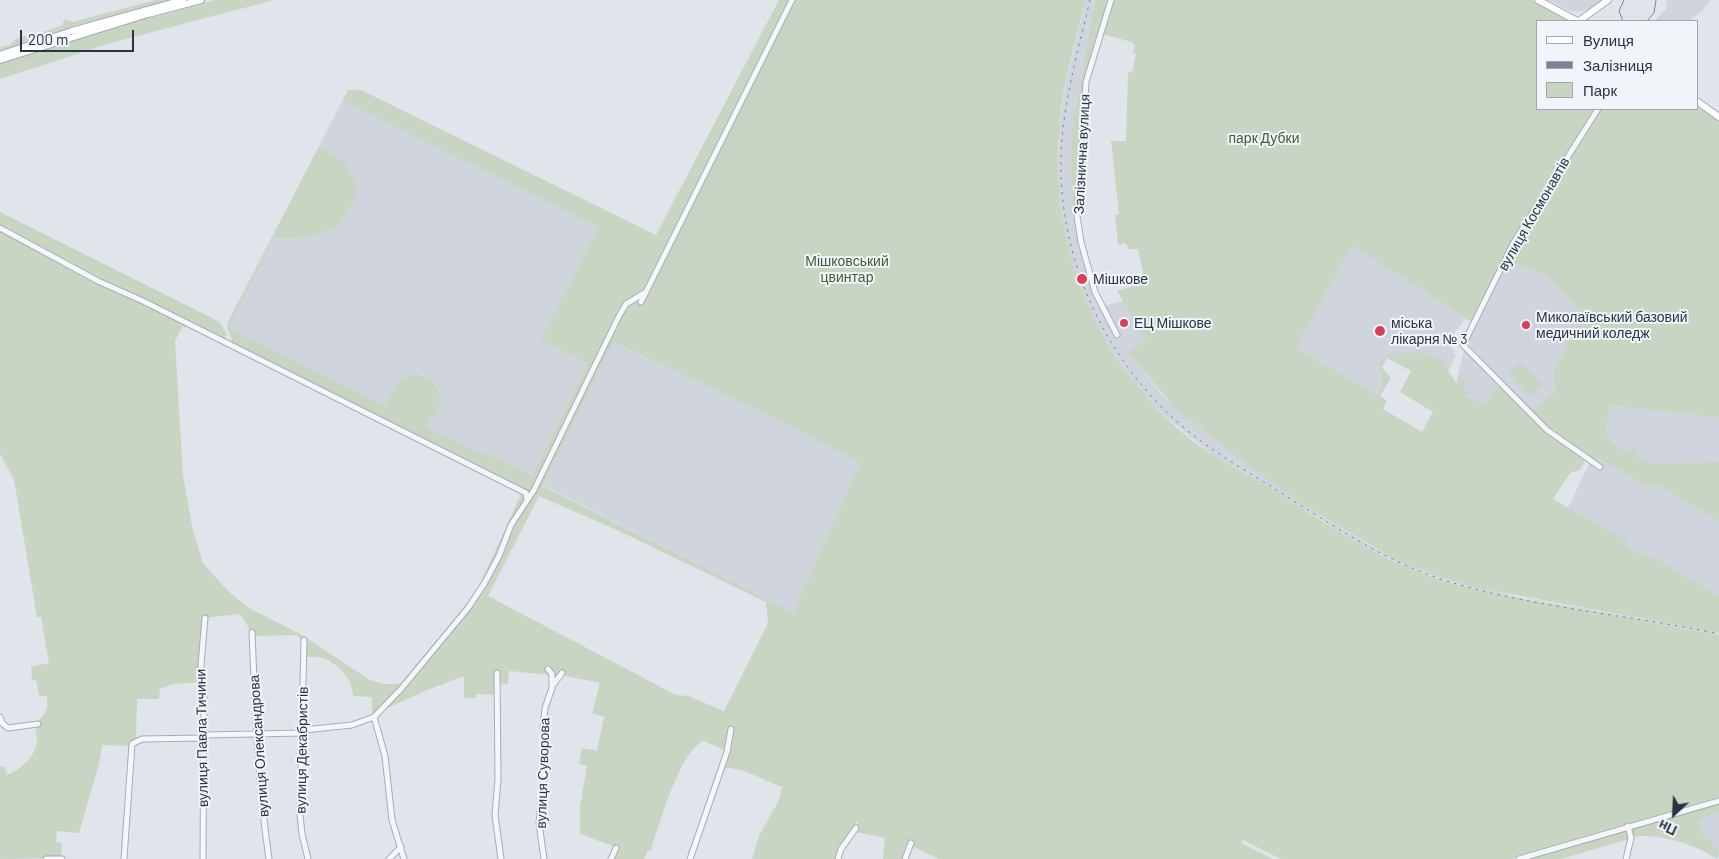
<!DOCTYPE html>
<html>
<head>
<meta charset="utf-8">
<style>
  body { margin:0 }
  #map { position:relative; width:1719px; height:859px; overflow:hidden; background:#e1e5eb; font-family:Barlow,sans-serif }
  canvas { display:block }
  .legend { position:absolute; left:1536px; top:20px; width:162px; height:90px; box-sizing:border-box; background:#f1f4f8; border:1px solid #a1a7b0; margin:0; padding:6px 9px; list-style:none; font-size:15px; color:#283344 }
  .legend li { display:flex; align-items:center; gap:10px; height:25px }
  .legend b { width:25px; border:1px solid #a1a7b0 }
  .north { position:absolute; left:1649px; top:789px; width:50px; height:50px; -webkit-text-stroke:4px #f1f4f8; paint-order:stroke; rotate:205deg; font-size:14px; font-weight:700; line-height:20px; text-align:center; color:#283344 }
  .north::after { content:''; display:block; margin:auto; width:18px; height:22px; background:#283344; clip-path:polygon(50% 0,100% 100%,50% 72%,0 100%) }
  .scale { position:absolute; left:20px; top:30px; width:114px; height:22px; box-sizing:border-box; border:2px solid #283344; border-top:0; padding-left:6px; font-size:15px; line-height:18px; white-space:nowrap; color:#283344; -webkit-text-stroke:4px #f1f4f8; paint-order:stroke }
</style>
</head>
<body>
<div id="map">
<canvas width="1719" height="859"></canvas>
<ul class="legend">
<li><b style="height:6px;background:#fff"></b>Вулиця</li>
<li><b style="height:6px;background:#7a8496"></b>Залізниця</li>
<li><b style="height:14px;background:#c7d5c2"></b>Парк</li>
</ul>
<div class="north">Пн</div>
<div class="scale">200 m</div>
</div>
<script>
const ctx = document.querySelector('canvas').getContext('2d');
ctx.lineJoin = 'round';
function fillPath(path, color) {
  ctx.fillStyle = color;
  ctx.fill(path, 'evenodd');
}
function trace(path, color, width, dash) {
  ctx.strokeStyle = color;
  ctx.lineWidth = width;
  ctx.lineCap = dash ? 'butt' : 'round';
  ctx.setLineDash(dash || []);
  ctx.stroke(path);
}
function label(font, color, halo, rows, align = 'center') {
  ctx.font = font + ' Barlow,sans-serif';
  ctx.lineWidth = 4;
  ctx.setLineDash([]);
  ctx.textBaseline = 'middle';
  ctx.strokeStyle = halo;
  ctx.fillStyle = color;
  for (const [text, x, y, turn = 0] of rows) {
    ctx.save();
    ctx.translate(x, y);
    ctx.rotate((+turn || 0) * Math.PI / 180);
    ctx.textAlign = isNaN(turn) ? turn : align;
    if (halo) ctx.strokeText(text, 0, 0);
    ctx.fillText(text, 0, 0);
    ctx.restore();
  }
}
const built = new Path2D(`
  M1086,0H1095L1072,129L1071,182L1077,232L1090,279L1104,306L1123,301L1145,339L1128,353L1164,397L1190,420L1303,505L1376,549L1412,566L1432,574L1515,596L1715,632L1719,635L1478,590L1411,569L1364,546L1250,475L1213,455L1166,417L1140,391L1100,333L1078,284L1064,231L1058,182L1059,128L1066,82Z
  M1548,0H1602L1590,9L1579,12L1570,11Z
  M1666,0H1710L1702,11L1691,19L1692,21H1654L1667,8Z
  M342,101L598,227L540,340L587,363L532,475L485,452L483,454L425,427L439,403V393L436,384L423,374L413,375L394,387L386,405L229,328L273,238L304,239L346,162L319,146Z
  M1352,244L1465,319L1447,344L1455,350L1453,353L1456,356L1448,371L1446,368L1388,353L1378,364L1383,375V384L1378,395L1296,348Z
  M1507,260L1548,276L1582,313L1553,373L1555,391L1535,409H1528L1469,345L1470,337Z
  M612,342L779,421L858,462L859,465L793,612L542,485Z
  M1464,351H1467L1499,384L1486,406L1467,395L1463,389L1467,381L1456,383Z
  M1610,405L1719,418V462L1646,463L1637,459V454L1631,455L1619,449L1606,432Z
  M1597,458L1651,488L1654,483L1719,522V596L1644,553L1642,555L1625,546L1626,541L1568,508L1590,462Z
  M1719,813V851L1704,840L1698,818Z`);
const green = new Path2D(`
  M156,0H177L0,53V47L10,45L15,39C31,35 47,32 62,25L65,19L72,22Z
  M215,0H274L111,43L0,79V64L100,31Z
  M779,0H790L646,290L625,303L529,493L518,485L233,344L227,327L228,322L319,146L346,162L358,191L340,225L304,239L273,238L229,328L386,405C390,396 393,385 402,379C421,367 443,381 439,404C437,413 429,419 426,427L483,454L485,452L532,475L587,363L540,340L598,227L342,101L348,90H361L656,235Z
  M794,0H1086C1075,42 1062,86 1059,130C1050,251 1098,366 1194,442C1218,460 1246,472 1271,488C1323,521 1375,558 1433,577C1474,591 1516,598 1557,605C1611,615 1665,625 1719,635V799L1512,859H1281L1243,840L1241,843L1273,859H939L912,846L905,859H883L885,838L856,832L858,822H856L855,828L838,859H752L759,836L779,800L782,787L744,771L730,768L720,769L726,751L704,741C680,749 659,826 651,850H648L644,859H610L615,847L580,834V807L587,766L579,764L582,748L597,751L604,717L592,713L600,683L561,675L552,688L551,675L509,671L508,684L496,685V695L476,694V698H464V676L425,691L379,712L469,608L620,316L628,305L635,301L642,305ZM613,342L779,421L858,462L859,465L793,612L542,486ZM539,496L619,531L766,602L768,623L724,711L688,696L676,695L488,596Z
  M1095,0H1110L1085,79L1076,218H1074L1071,182L1072,129Z
  M1112,0H1532L1569,21H1538V109L1698,107L1719,121V418L1610,405L1606,432L1614,444L1630,454L1631,450H1637V459H1646V463L1719,462V522L1654,483L1651,488L1597,458L1595,462L1548,429L1528,409H1535L1555,391L1553,373L1582,313L1548,276L1507,260L1473,320L1469,321L1352,245L1296,348L1378,395C1384,383 1384,376 1378,364L1388,353H1425L1442,361L1456,383H1458L1459,377L1467,381L1463,389L1469,392L1467,396L1485,405L1499,384L1546,431L1586,459L1580,470L1570,473L1553,499L1627,541L1625,546L1642,555L1644,552L1719,596V633L1479,588L1432,574L1393,558L1303,505L1245,463L1175,408L1128,353L1145,339L1117,291L1145,282L1138,249H1129L1125,243L1118,245L1115,215L1119,214L1111,141H1126L1128,73L1132,72L1136,54L1133,52L1135,46L1132,42L1102,34ZM1387,358L1411,371L1400,392L1433,412L1422,432L1383,409L1387,401L1380,396L1391,378L1382,368Z
  M0,212L220,322L227,335L223,339L525,493L526,498L477,595L401,688L372,716V697L353,696C353,679 338,663 322,658C317,656 310,657 305,657L302,640L297,635L254,636L240,614L203,618L202,682L173,684L160,689L159,699H137L136,739L130,746L102,745L99,764L79,833L57,831L56,842L62,843L61,858L0,859V767L4,766L7,775C21,770 36,756 37,740C37,737 35,732 36,728C40,713 49,718 47,696H39L36,680H32L31,667L49,663L41,617H37L14,479L0,454V229L101,282L0,227ZM182,327H189L519,490L521,494L476,593L400,684H384L370,680L300,634L249,608L228,591L203,563L192,526L183,475L175,341Z
  M1521,362L1543,384L1530,397L1508,374Z
  M1719,803V813L1698,819L1704,838L1712,841V846L1719,851L1718,859C1712,857 1707,852 1701,850C1683,841 1652,833 1633,837L1631,828Z
  M1626,829L1629,839L1561,859H1525Z`);
const minor = new Path2D(`
  M1111,0L1086,82L1077,216L1081,242L1095,292L1117,335
  M1598,109L1514,242L1463,345L1547,430L1600,467
  M0,228L98,281L143,301L526,493L527,501
  M641,302L792,0
  M252,632C255,708 258,784 269,859
  M304,640L300,815L302,834L308,859
  M497,673L498,779L495,815L501,859
  M553,685L562,673
  M0,717L2,723L8,728L38,724
  M374,717L385,756L392,820L404,859
  M304,730L352,725L374,717L401,689L468,608L484,584L499,556L511,525L534,490L619,316L626,304L646,292
  M205,735L302,733
  M46,859H62
  M124,859L132,744L142,739L203,738
  M203,859L204,691L201,665L205,618
  M389,859L401,847
  M544,859L539,823L545,762L543,728L545,708L552,688V674L548,669
  M611,859L616,848
  M690,859L727,752L731,729
  M838,859L841,849L856,828
  M905,859L911,843
  M1519,859L1719,801
  M1626,859L1631,838L1628,826`);
const major = new Path2D(`
  M1538,0L1577,21
  M1579,21L1608,0
  M0,55L72,31L183,0
  M0,60L148,14L201,0
  M1698,102L1719,117`);
const tram = new Path2D(`
  M1623,21L1619,11L1624,0
  M1647,21L1654,13L1656,0`);
const rail = new Path2D(`
  M1090,0C1078,51 1063,102 1061,155C1058,258 1104,359 1182,426C1211,451 1245,470 1278,491C1332,525 1387,563 1450,582C1537,608 1630,615 1719,634`);
const markers = [
  [1082,279,6,"#d74057"],
  [1124,323,5,"#d74057"],
  [1526,325,5,"#d74057"],
  [1380,331,6,"#d74057"]
];
const parkNames = [
  ["парк Дубки",1264,138],
  ["Мішковський",847,261],
  ["цвинтар",847,277]
];
const streetNames = [
  ["Залізнична вулиця",1082,154,-87],
  ["вулиця Космонавтів",1534,214,-60],
  ["вулиця Павла Тичини",202,738,-91],
  ["вулиця Олександрова",259,746,-94],
  ["вулиця Декабристів",302,750,-89],
  ["вулиця Суворова",543,773,-88]
];
const poiNames = [
  ["Мішкове",1093,279],
  ["Миколаївський базовий",1536,317],
  ["медичний коледж",1536,333],
  ["ЕЦ Мішкове",1134,323],
  ["міська",1391,323],
  ["лікарня № 3",1391,339]
];
fillPath(built, '#cfd4dd');
fillPath(green, '#c7d5c2');
trace(minor, '#a6acb6', 7);
trace(major, '#a0a9b7', 8);
trace(minor, '#f5f6f9', 5);
trace(major, '#fff', 6);
trace(tram, '#7a8496', 1);
trace(rail, '#7a8496', 1, [2.5, 5]);
for (const [x, y, r, color] of markers) {
  const dot = new Path2D();
  dot.arc(x, y, r, 0, 2 * Math.PI);
  ctx.fillStyle = color;
  ctx.fill(dot);
  trace(dot, '#f1f4f8', 2);
}
label('14px', '#3d6135', '#f1f4f8', parkNames);
label('14px', '#283344', '#f1f4f8', streetNames);
label('14px', '#283344', '#f1f4f8', poiNames, 'left');
</script>
</body>
</html>
